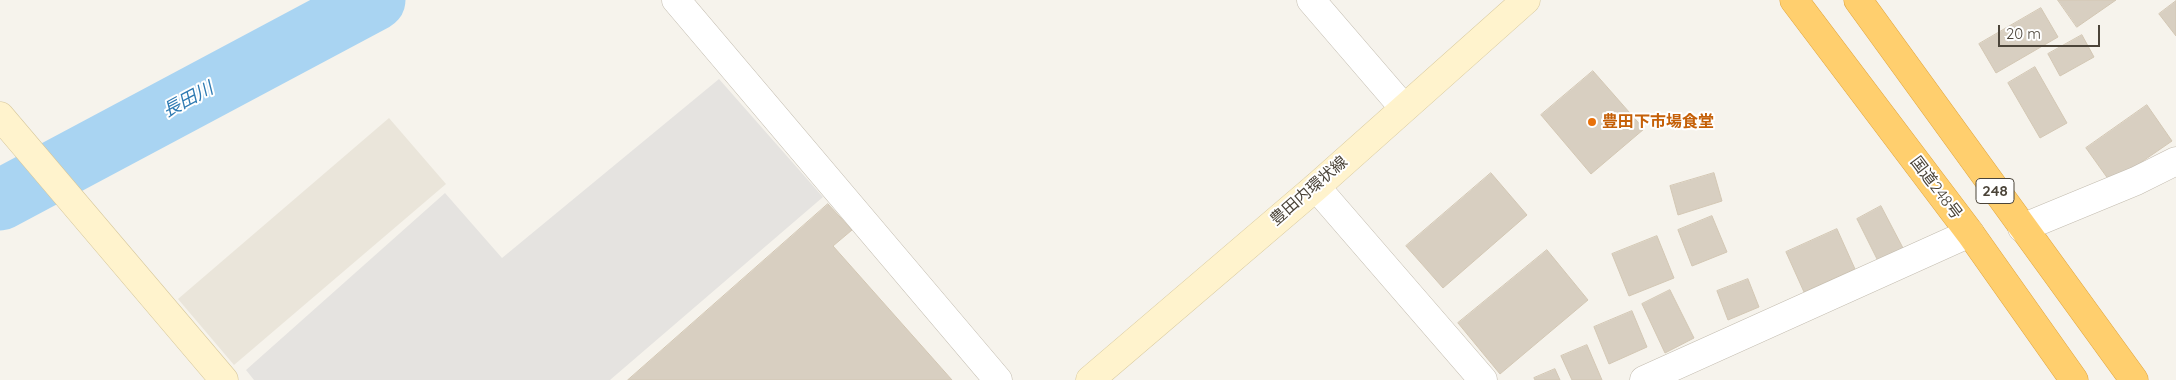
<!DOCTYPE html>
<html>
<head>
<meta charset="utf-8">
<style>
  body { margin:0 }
  #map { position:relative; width:2176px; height:380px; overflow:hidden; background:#f6f3ec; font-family:Quicksand,sans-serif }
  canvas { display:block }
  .scale { position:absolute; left:1998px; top:25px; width:102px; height:22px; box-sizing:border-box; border:2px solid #4b4439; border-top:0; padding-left:6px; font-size:15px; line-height:18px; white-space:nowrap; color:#4b4439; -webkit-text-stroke:4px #fff; paint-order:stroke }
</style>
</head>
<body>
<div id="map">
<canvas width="2176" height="380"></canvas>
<div class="scale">20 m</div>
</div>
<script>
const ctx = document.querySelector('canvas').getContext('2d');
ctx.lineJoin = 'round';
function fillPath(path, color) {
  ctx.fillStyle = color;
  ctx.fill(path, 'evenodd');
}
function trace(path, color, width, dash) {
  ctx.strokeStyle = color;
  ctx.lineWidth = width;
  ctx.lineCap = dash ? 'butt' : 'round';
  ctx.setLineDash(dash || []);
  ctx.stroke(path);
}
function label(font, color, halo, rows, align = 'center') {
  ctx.font = font + ' Quicksand,"Noto Sans JP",sans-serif';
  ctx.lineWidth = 4;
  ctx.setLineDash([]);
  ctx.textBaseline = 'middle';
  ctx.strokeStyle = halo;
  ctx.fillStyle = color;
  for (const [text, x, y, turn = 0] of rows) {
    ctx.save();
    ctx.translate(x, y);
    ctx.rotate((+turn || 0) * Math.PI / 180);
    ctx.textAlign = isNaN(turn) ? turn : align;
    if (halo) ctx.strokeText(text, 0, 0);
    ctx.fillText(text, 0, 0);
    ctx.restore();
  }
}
const residential = new Path2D(`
  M389,118L446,184L234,365L178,299Z`);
const parking = new Path2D(`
  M719,79L823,197L610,380H254L246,370L445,193L502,258Z`);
const river = new Path2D(`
  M0,200L375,0`);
const building = new Path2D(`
  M2058,0H2116L2077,27Z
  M2176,1V36L2159,14Z
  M2041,8L2058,37L1996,73L1979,44Z
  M2082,35L2094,57L2060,76L2048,54Z
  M2035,67L2067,123L2040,138L2008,83Z
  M1593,71L1644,129L1591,174L1541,115Z
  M2147,105L2172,141L2111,183L2086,148Z
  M1491,173L1527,215L1443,288L1406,246Z
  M1714,173L1722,201L1678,215L1670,186Z
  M828,204L852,230L833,246L952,380H628Z
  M1881,206L1903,248L1878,261L1857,219Z
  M1712,216L1727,252L1692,266L1678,230Z
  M1837,229L1855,269L1804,292L1786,252Z
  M1657,236L1674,278L1629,296L1612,254Z
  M1547,250L1588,300L1500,374L1458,323Z
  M1748,279L1759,307L1728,320L1717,291Z
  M1670,290L1694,338L1665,353L1642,304Z
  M1632,311L1647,347L1609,364L1594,327Z
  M1587,345L1602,380H1572L1561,356Z
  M1555,369L1560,380H1535L1534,378Z`);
const street = new Path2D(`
  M676,0L998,380
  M1311,0L1403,107
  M1316,187L1483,380
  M2022,228L2136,181L2176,161
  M1644,380L1970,233`);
const secondary = new Path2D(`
  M0,116L224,380
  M1090,380L1316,187L1526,0`);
const highway = new Path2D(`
  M1794,0L1970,233L2074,380
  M1858,0L2134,380`);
const markers = [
  [1592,122,5,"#e8710a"]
];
const shields = [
  [1995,191,38]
];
const shieldNames = [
  ["248",1995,191]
];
const foodNames = [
  ["豊田下市場食堂",1602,122]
];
const streetNames = [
  ["国道248号",1936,188,53],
  ["豊田内環状線",1309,191,-41]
];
const waterNames = [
  ["長田川",188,100,-28]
];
fillPath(residential, '#eae5da');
fillPath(parking, '#e5e3e0');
trace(river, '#a9d4f2', 61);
fillPath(building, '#d8cfc1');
trace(building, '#d3c7b4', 1);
trace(street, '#c2bbae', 29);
trace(secondary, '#d6c79b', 29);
trace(highway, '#e0a43c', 29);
trace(street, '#fff', 28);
trace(secondary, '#fff3cd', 28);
trace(highway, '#ffcf6e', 28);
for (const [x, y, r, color] of markers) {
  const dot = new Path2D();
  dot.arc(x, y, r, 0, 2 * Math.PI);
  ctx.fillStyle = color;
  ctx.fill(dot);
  trace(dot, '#fff', 2);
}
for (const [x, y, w] of shields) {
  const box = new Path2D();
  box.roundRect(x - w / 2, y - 12.5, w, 25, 4);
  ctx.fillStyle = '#fff';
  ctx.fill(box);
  trace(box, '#4b4439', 1);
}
label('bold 15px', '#4b4439', null, shieldNames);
label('bold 16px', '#c56008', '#fff', foodNames, 'left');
label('16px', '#4b4439', '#fff', streetNames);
label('italic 18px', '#2e7ab2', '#fff', waterNames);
</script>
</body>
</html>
